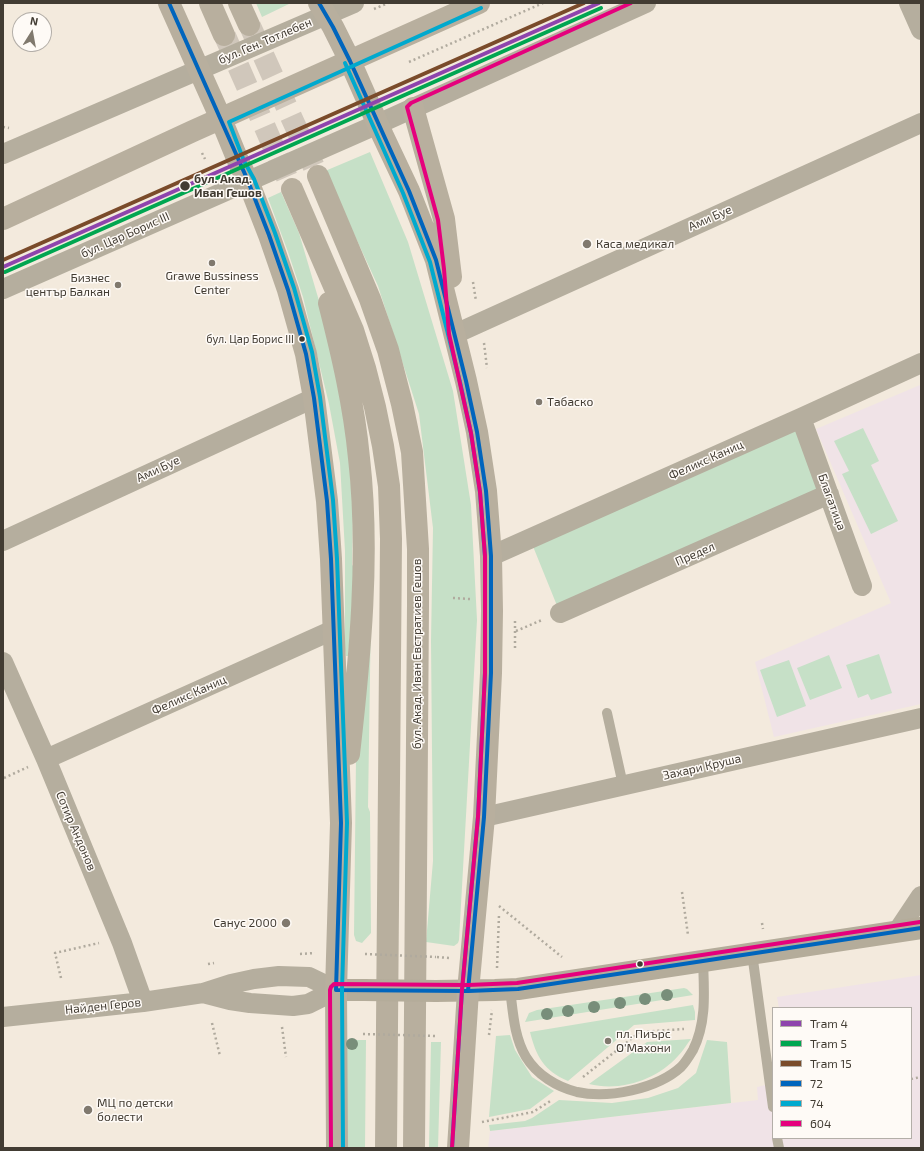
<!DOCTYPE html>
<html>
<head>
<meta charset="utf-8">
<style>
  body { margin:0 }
  #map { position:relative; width:924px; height:1151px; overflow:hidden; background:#f3eadd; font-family:"Exo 2",sans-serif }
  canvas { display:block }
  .frame { position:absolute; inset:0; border:4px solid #423c33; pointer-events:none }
  .legend { position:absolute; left:772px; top:1007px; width:140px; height:132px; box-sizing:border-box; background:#fefaf6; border:1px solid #b3aea8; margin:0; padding:5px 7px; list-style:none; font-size:12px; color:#423c33 }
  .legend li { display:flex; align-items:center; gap:8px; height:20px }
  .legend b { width:20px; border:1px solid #b3aea8 }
  .north { position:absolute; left:12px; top:12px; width:40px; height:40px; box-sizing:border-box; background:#fefaf6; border:1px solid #b3aea8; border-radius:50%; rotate:11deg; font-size:11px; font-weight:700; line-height:16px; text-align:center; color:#423c33 }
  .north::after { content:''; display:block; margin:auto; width:14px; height:18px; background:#80796e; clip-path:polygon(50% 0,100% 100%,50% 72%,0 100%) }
</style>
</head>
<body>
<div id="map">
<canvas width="924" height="1151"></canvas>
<div class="frame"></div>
<ul class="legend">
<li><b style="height:5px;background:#8e44ad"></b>Tram 4</li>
<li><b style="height:5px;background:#00a651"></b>Tram 5</li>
<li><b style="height:5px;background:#7a4b2a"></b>Tram 15</li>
<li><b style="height:5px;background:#0065bd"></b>72</li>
<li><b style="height:5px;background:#00a9ce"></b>74</li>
<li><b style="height:5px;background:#e5007d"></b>604</li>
</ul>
<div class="north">N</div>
</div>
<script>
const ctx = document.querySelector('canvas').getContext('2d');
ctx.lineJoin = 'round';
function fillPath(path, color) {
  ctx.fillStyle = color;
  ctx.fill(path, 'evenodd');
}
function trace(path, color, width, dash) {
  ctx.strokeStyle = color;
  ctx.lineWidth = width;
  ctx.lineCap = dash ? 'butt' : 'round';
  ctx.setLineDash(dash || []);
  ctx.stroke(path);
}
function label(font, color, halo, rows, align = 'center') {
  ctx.font = font + ' "Exo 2",sans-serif';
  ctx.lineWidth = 3;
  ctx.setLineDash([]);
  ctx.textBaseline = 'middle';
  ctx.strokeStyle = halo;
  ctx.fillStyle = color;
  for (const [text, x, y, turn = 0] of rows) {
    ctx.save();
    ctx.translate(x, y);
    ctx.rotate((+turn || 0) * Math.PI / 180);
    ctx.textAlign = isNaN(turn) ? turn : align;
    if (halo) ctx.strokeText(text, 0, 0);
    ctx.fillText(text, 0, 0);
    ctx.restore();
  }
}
const education = new Path2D(`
  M920,385L921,388V704L774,737L755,662L891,603L816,429Z
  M921,975V1148H488L490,1131L758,1100L757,1087L773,1083V1138H911V1008H779L777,997Z`);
const green = new Path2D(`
  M256,3H291L262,17Z
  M370,152L408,242L453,391L471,505L477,620L459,940L458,943L454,946L426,942L433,861L431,641L433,528L419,414L378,286L325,171Z
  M281,192L299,233L317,294L332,344L345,407L353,510L352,565L356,568L348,656H346L345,650V551L340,463L329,404L303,297L288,252L268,198Z
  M801,418L829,494L560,613L530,539Z
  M863,428L879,461L871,465L898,521L871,534L842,474L849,471L834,441Z
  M371,609L368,807L370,812L371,933L362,943L356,941L354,935L356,758Z
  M879,654L892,693L871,700L868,694L858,698L846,665Z
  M829,655L842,688L810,700L797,668Z
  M789,660L806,706L777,717L760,670Z
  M684,988L687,989L693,995L525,1022L529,1013L537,1010Z
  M693,1005L695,1012V1020L634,1025L568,1081C544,1071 536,1056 530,1032Z
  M510,1035L515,1050L532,1077L554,1091L530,1109L489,1117L496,1036Z
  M691,1039C687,1044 683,1051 678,1056C657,1080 620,1092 589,1084L647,1042Z
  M345,1040H366L365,1148H346Z
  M707,1040L727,1042L731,1103L490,1131L489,1125L525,1121L532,1118L559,1100L612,1103L648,1098L678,1088L696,1073Z
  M431,1042H441L438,1148H429Z`);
const primaryTunnel = new Path2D(`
  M250,26L318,176
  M225,36L292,189`);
const path = new Path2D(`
  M374,9L388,3
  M409,62L543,3
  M3,127L9,128
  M202,153L205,159
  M473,282L476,301
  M484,343L487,368
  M453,598L470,599
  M516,631L542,620
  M515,648V619
  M4,778L28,767
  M682,892L688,935
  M499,906L562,957
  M762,923L763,929
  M300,954L315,953
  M437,957L450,958
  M208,964L214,963
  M497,968L499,915
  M61,978L55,953L99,943
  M212,1023L220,1056
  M282,1027L286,1057
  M489,1035L492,1010
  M583,1077L640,1032L684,1029
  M911,1079L921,1077
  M482,1122L533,1112L552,1100`);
const service = new Path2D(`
  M607,713L623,785
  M752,953L773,1107
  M510,989C513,1012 514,1037 526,1057C537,1075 557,1087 577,1092C608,1099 657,1089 681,1067C685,1063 690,1055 693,1050C707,1022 704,991 703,960
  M777,1138L779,1148`);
const minor = new Path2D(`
  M909,3L921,30
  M3,154L354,3
  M3,289L378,124L646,3
  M455,334L921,123
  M801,418L862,586
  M3,541L314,398
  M491,556L801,418L921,363
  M560,613L829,494
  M3,662L46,759L122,943L143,1002
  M46,759L333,630
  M484,817L921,718
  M897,932L921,896
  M203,993L230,1000L250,1003L293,1006L308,1004L336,990
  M3,1017L143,1002L203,993L231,984L254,979L279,976L309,977L336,990`);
const secondary = new Path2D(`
  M336,990H364
  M436,991L495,990L518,989L921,928`);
const primary = new Path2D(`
  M169,3L221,119L239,163L248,181L269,235L288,290L306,354L314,398L327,501L331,559L341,823L336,990L337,1148
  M210,3L224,35
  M239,3L249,25
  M319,3L333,27L350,61L383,136L409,191L436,260L466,381L477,432L486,491L491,556L492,611L491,673L484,817L468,991L458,1148
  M413,108L444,219L451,277
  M318,176L370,299L388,350L402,404L412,452L418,549V604L414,1148
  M292,189L353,330L365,368L375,407L383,446L389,486L391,539L386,1148
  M3,219L193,131L479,3
  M329,303C342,354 354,405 359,458C370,554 360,658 349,754`);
const pathBridge = new Path2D(`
  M365,954L436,957
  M363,1034L435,1036`);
const secondaryBridge = new Path2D(`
  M364,990L436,991`);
const bus1 = new Path2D(`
  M169,3L248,181L269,235L288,290L306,354L314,398L327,501L331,559L341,823L336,990L468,991L518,989L921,928
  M319,3L333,27L350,61L409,191L436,260L466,381L477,432L486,491L491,556V673L484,817L468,991`);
const bus2 = new Path2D(`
  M345,63L403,193L430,262L460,382L471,433L480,492L485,556V673L478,817L462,990L452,1148
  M343,1148L342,990L347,823L337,559L333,500L320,397L312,352L294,288L275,233L254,179L244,161L229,122L481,8`);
const bus3 = new Path2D(`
  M331,1148L330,990L331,987L334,984L468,985L517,983L920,922
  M452,1148L462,990L478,817L485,673V556L480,492L471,433L449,334L444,269L438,220L407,107L411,103L631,3`);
const tram1 = new Path2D(`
  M3,267L599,3`);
const tram2 = new Path2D(`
  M5,272L601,8`);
const tram3 = new Path2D(`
  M3,260L584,3`);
const trees = [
  [667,995],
  [645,999],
  [620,1003],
  [594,1007],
  [568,1011],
  [547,1014],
  [352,1044]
];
const markers = [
  [185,186,5.5,"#423c33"],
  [587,244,5,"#80796e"],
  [212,263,4,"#80796e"],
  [118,285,4,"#80796e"],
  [302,339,3.5,"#423c33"],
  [539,402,4,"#80796e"],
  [286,923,5,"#80796e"],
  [640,964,3.5,"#423c33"],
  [608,1041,4,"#80796e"],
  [88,1110,5,"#80796e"]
];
const busNames = [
  ["бул. Цар Борис ІІІ",294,339]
];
const streetNames = [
  ["бул. Ген. Тотлебен",265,41,-23],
  ["Ами Буе",710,218,-24],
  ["бул. Цар Борис III",125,235,-24],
  ["Феликс Каниц",706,460,-24],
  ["Ами Буе",158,469,-25],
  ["Благатица",832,502,70],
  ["Предел",695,554,-24],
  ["бул. Акад. Иван Евстратиев Гешов",417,654,-90],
  ["Феликс Каниц",189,695,-24],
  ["Захари Круша",702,767,-13],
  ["Сотир Андонов",76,831,67],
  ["Найден Геров",103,1006,-6]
];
const stopNames = [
  ["бул. Акад.",194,179],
  ["Иван Гешов",194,193]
];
const poiNames = [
  ["Каса медикал",596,244],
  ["Grawe Bussiness",212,276,"center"],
  ["Center",212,290,"center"],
  ["Бизнес",110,278,"right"],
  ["център Балкан",110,292,"right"],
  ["Табаско",547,402],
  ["Санус 2000",277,923,"right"],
  ["пл. Пиърс",616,1034],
  ["О'Махони",616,1048],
  ["МЦ по детски",97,1103],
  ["болести",97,1117]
];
fillPath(education, '#f0e3e7');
fillPath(green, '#c6e0c7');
trace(primaryTunnel, '#d0c7bb', 22, [22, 11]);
trace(path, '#b0aa9e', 2.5, [2, 3]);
trace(service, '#b5ae9e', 10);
trace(minor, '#b5ae9e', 20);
trace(secondary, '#b4ac9a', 22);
trace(primary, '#b8af9e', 22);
trace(pathBridge, '#b0aa9e', 2.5, [2, 3]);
trace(secondaryBridge, '#b4ac9a', 22);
trace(bus1, '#0065bd', 4);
trace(bus2, '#00a9ce', 4);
trace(bus3, '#e5007d', 4);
trace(tram1, '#8e44ad', 4);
trace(tram2, '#00a651', 4);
trace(tram3, '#7a4b2a', 4);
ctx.fillStyle = '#788e7a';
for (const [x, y] of trees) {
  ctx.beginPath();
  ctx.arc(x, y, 6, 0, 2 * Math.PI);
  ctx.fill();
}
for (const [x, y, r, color] of markers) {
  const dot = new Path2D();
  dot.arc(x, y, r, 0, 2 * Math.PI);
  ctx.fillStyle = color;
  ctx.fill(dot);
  trace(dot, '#fefaf6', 1.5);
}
label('11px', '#423c33', '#fefaf6', busNames, 'right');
label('12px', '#423c33', '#fefaf6', streetNames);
label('bold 12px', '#423c33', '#fefaf6', stopNames, 'left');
label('12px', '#423c33', '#fefaf6', poiNames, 'left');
</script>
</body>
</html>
